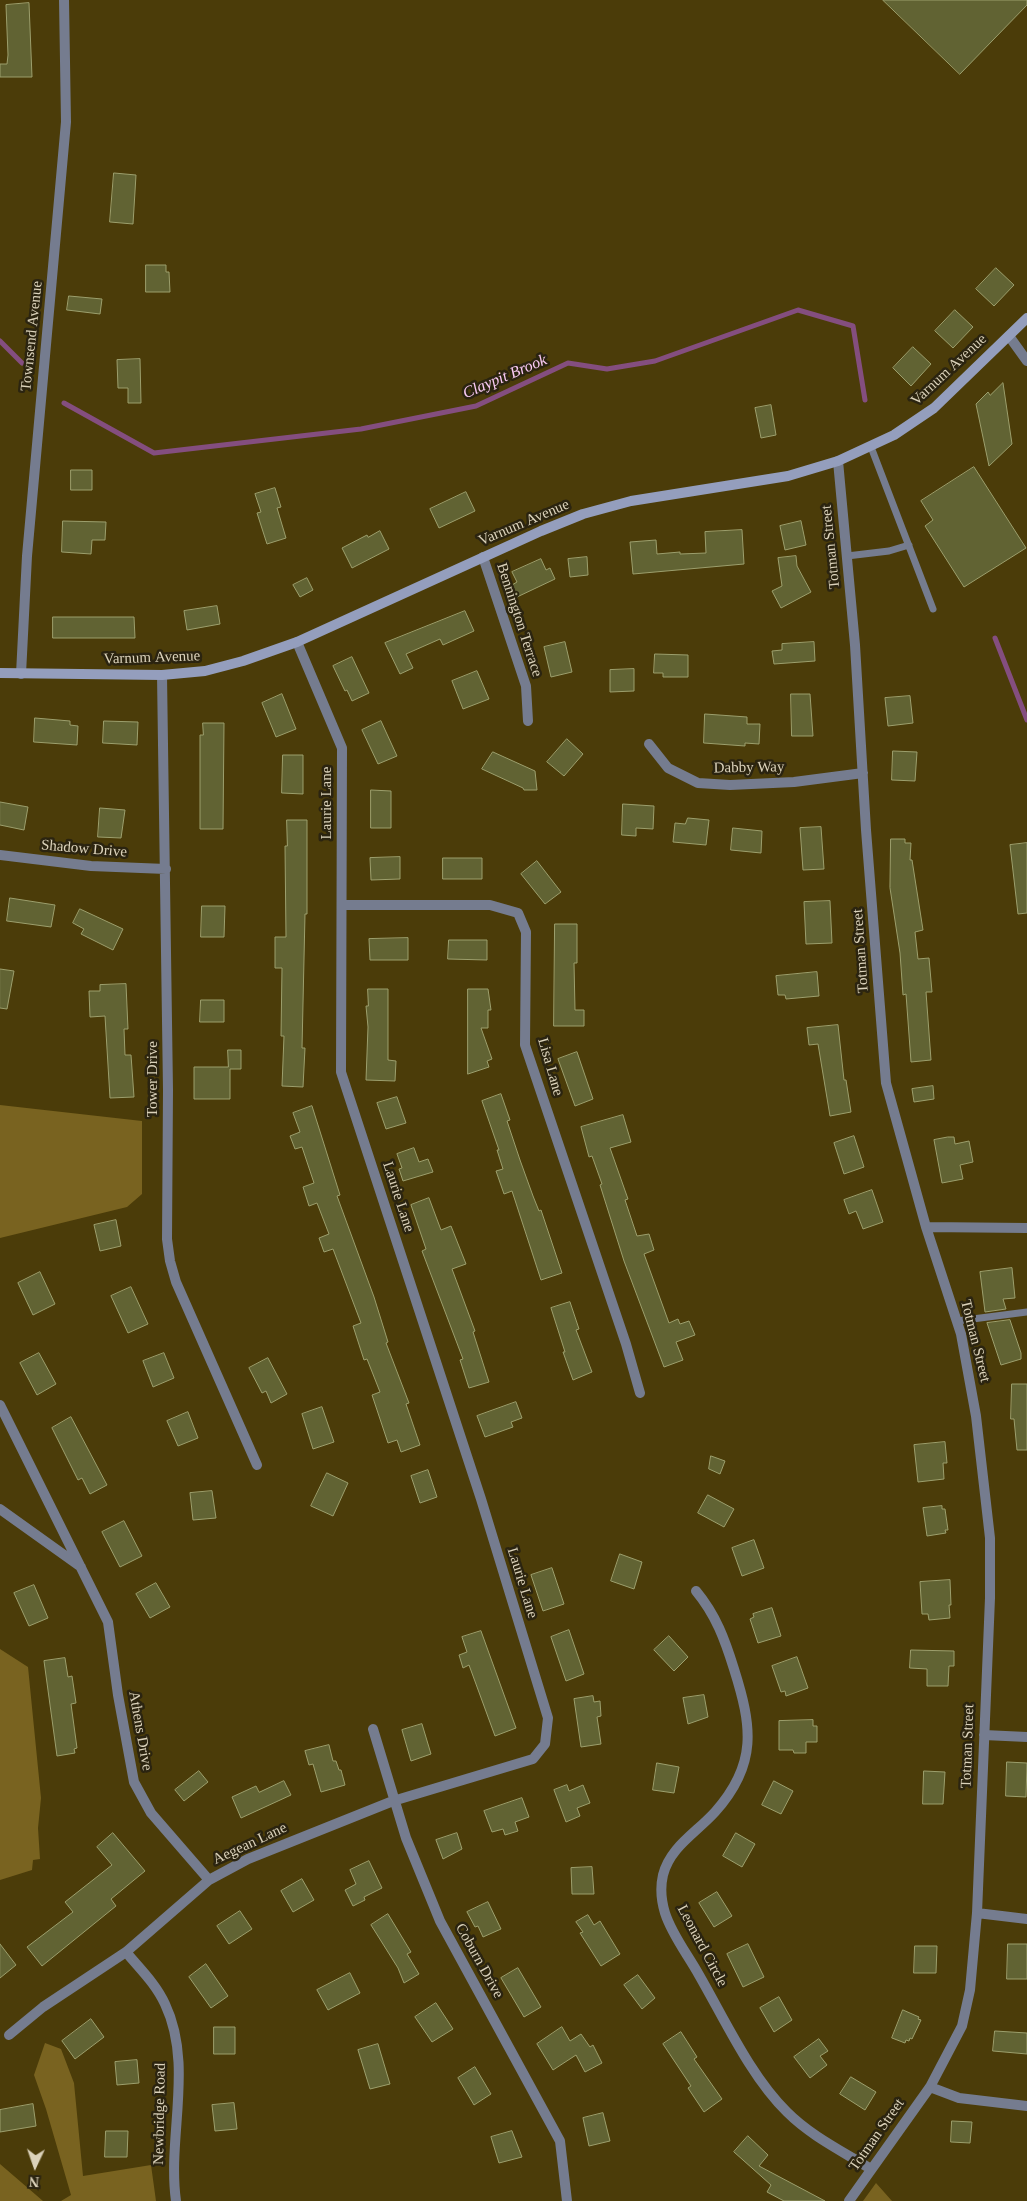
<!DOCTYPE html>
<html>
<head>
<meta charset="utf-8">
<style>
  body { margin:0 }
  #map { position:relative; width:1027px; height:2201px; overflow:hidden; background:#4b3c09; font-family:"Times New Roman",serif }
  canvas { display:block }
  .north { position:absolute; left:10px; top:2141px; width:50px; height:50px; -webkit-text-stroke:4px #2b2410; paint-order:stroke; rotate:183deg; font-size:14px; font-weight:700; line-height:20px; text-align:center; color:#dbd2ba }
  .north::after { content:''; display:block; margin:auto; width:18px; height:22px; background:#dbd2ba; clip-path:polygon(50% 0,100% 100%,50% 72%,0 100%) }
</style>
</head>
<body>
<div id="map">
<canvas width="1027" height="2201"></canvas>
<div class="north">N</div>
</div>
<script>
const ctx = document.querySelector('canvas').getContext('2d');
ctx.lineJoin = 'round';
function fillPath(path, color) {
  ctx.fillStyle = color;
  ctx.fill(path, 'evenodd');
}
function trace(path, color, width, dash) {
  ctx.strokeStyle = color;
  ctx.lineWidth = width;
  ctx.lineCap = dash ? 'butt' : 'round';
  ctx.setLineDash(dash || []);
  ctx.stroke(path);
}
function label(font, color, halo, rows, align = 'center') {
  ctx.font = font + ' "Times New Roman",serif';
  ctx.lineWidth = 5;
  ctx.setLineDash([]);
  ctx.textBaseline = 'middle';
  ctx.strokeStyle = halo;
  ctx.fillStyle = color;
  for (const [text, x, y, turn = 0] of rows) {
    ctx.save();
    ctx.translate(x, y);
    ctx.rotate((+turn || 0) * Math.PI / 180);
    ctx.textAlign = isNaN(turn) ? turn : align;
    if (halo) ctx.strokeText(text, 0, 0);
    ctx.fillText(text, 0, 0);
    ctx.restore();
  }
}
const green = new Path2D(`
  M0,1105L142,1121V1194L127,1207L0,1238Z
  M0,1649L28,1667L41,1798L38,1828L40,1859L33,1860L32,1870L0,1880Z
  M45,2043L61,2049L74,2083L83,2176L151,2165L156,2201H61L71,2195L46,2109L34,2075Z
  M0,2164L43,2201H0Z
  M876,2183L892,2201H863Z`);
const stream = new Path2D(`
  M0,341L22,363
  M64,403L154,453L361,429L476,406L568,363L607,369L655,361L798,310L853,326L865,400
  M995,638L1027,720`);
const building = new Path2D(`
  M883,0H1027V5L960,74Z
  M29,3L32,77H0V64H7L8,55L6,5Z
  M114,173L136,175L133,224L110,222Z
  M146,265H166V272H169L170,292H146Z
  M996,268L1014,285L994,306L976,289Z
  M69,296L102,299L100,314L67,310Z
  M955,310L973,327L953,348L935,331Z
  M913,347L931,364L911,386L893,368Z
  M140,359L141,403H128V388H118L117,360Z
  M1003,383L1012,444L989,466L976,404L988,392L990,395Z
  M771,405L776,435L761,438L755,408Z
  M974,467L1026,548L964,587L925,526L933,520L921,501Z
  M71,470H92V490H71Z
  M275,488L281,507L277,508L286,538L267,544L257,513L261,512L255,494Z
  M466,492L475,511L439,528L430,509Z
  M63,521L106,522L105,540H92L91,554L62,552Z
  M801,521L806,545L785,550L780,526Z
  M742,530L744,564L633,574L630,542L656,540L657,554L680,552V554L706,553L705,532Z
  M380,531L389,549L352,568L342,548L367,535L368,537Z
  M796,556L797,566L811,592L781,608L772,591L782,586L778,558Z
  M587,557L588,575L570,577L568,559Z
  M541,559L546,570L550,568L555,579L517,597L512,585L517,582L512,572Z
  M307,578L313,590L300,597L293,585Z
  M217,606L220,624L187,630L184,611Z
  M465,611L474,631L443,645L440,639L406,654L413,668L400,674L385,643Z
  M53,617H134L135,638H53Z
  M565,642L572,672L551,677L544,647Z
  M814,642L815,661L774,664L772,651L782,650V644Z
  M655,654L688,655V677H663V673H654Z
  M352,657L369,693L352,701L347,690L345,691L333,666Z
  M634,669V691L610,692V670Z
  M477,671L489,699L463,709L452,681Z
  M282,694L296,729L276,737L262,703Z
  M791,694H810L813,736H792Z
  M910,696L913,723L888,726L885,698Z
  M705,714L747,717V724H760L759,744L745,743V746L704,743Z
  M35,718L70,721V725L78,726L77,745L34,742Z
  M104,721L138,722L137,745L103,743Z
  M381,721L397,756L378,764L362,730Z
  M203,723H224L223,829H200V735H203Z
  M567,739L583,754L564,776L547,762Z
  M893,751L917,752L915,781L892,780Z
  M493,752L535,771L537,790H524L523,788L482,769Z
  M283,755H303V794L282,793Z
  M371,790L391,791V828H371Z
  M0,802L28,807L24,830L0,825Z
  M623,804L654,806L653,829L636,828V836L622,835Z
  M100,808L125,810L121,838L98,837Z
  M688,818L709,820L706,845L673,842L675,823L685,824Z
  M287,820H307V914H305L302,1048H305L303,1087L282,1086L284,1036H281L282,968H275V937H286L285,846H287Z
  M821,827L824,869L803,870L800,828Z
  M733,828L762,831L761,853L731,850Z
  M891,839H905V843H911L910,860H912L923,930L915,932L918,959L929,958L932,992H926L931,1060L911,1062L906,994L903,995L900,953L890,888Z
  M1027,843V913L1018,914L1010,845Z
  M400,857V879L371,880L370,858Z
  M443,858H482V879H443Z
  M537,861L561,892L545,904L521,874Z
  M10,898L55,905L51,927L7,921Z
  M830,901L832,943L806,944L804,902Z
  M202,906H225L224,937H201Z
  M80,909L123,929L113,950L81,934L84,929L73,923Z
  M555,924H577V963H574L575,1010H584V1026H554Z
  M408,938V960H370L369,939Z
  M449,940H487V960L448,959Z
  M0,969L14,971L7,1009L0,1008Z
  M817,972L819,996L786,999L785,995H778L776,976Z
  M126,984L128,1029H124L125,1055H131L134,1097L110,1098L105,1016L90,1017L89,991H100V985Z
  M368,989H388V1060L396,1061L395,1081L366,1080L368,1027L366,1006H368Z
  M468,989H488L491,1010H488V1028H481L492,1059L487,1061L489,1067L468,1074Z
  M201,1000H224V1022H200Z
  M838,1025L844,1080H846L851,1112L830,1116L818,1044L809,1045L807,1028Z
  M228,1050H241V1069H230V1099H194V1067H228Z
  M577,1052L593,1099L575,1106L558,1059Z
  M933,1086L934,1099L914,1102L912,1089Z
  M501,1094L510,1120L507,1121L520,1160L533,1196L539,1211L541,1210L562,1273L541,1280L512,1191L504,1194L496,1171L503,1169L497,1150H499L482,1101Z
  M397,1097L406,1123L386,1129L377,1103Z
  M312,1106L340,1195L337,1196L374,1297L388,1342L386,1343L409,1403L406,1404L420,1445L401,1452L397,1440L388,1443L372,1395L380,1392L367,1359L364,1360L353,1326L361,1323L333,1249L324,1252L319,1238L329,1234L317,1203L309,1206L303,1187L314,1183L302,1147L295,1149L290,1136L300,1132L293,1113Z
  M623,1115L631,1142L610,1148L628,1199L625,1200L637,1236L649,1234L654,1250L644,1254L669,1323L678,1319L680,1324L689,1321L695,1335L676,1342L683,1360L664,1367L624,1261L600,1185L602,1184L592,1156L589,1157L581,1127Z
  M854,1136L864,1167L844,1174L834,1143Z
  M948,1137H954L955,1144L969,1141L973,1162L960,1165L963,1179L942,1183L934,1140Z
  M414,1148L419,1162L428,1159L433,1172L403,1181L399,1169L402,1168L397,1154Z
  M872,1190L883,1222L863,1229L856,1211L849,1214L844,1200Z
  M429,1198L441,1230L451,1226L466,1264L452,1269L475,1331L473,1332L489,1382L469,1388L460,1360L463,1359L422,1251L426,1249L411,1205Z
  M116,1220L121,1246L100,1251L94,1225Z
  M1012,1268L1015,1298L1003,1299L1006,1309L985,1312L980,1272Z
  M40,1272L55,1304L33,1315L18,1283Z
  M131,1287L148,1324L128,1333L111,1296Z
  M570,1302L579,1329L576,1330L592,1372L573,1380L563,1352H565L551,1308Z
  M1010,1320L1021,1353V1359L1001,1365L987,1323Z
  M39,1353L56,1384L37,1395L20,1363Z
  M164,1353L174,1378L153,1387L143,1361Z
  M268,1358L287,1394L271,1403L266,1391L262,1393L249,1368Z
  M1012,1384H1027V1450H1017L1014,1419H1011Z
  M516,1402L522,1418L511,1422L513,1427L485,1437L477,1416Z
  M322,1407L334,1442L313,1449L302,1414Z
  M188,1412L198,1438L178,1446L167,1421Z
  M71,1417L107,1485L90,1494L82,1478L78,1480L52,1428Z
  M945,1442L947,1463H943L944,1479L918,1482L914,1445Z
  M711,1456L725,1461L720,1474L709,1469Z
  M428,1470L437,1497L420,1503L411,1476Z
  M327,1473L348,1483L333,1516L311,1506Z
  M212,1491L216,1518L193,1520L190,1493Z
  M708,1495L734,1509L724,1527L698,1513Z
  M942,1506V1509H945L948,1530H945L946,1533L927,1536L923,1508Z
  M124,1521L142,1556L120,1567L102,1532Z
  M754,1540L764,1568L742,1576L732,1548Z
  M620,1554L642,1562L634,1589L611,1581Z
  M552,1568L564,1604L543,1611L531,1575Z
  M950,1580L951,1605H949L950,1618L929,1620L928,1614H922L920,1582Z
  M156,1583L170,1607L150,1618L136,1594Z
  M34,1585L48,1618L29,1626L14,1593Z
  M772,1608L781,1636L758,1643L750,1619L754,1617L753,1614Z
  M569,1630L584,1674L566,1681L551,1637Z
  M481,1631L516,1728L495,1736L469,1665L463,1668L459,1655L467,1652L462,1637Z
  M669,1636L688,1657L674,1671L654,1650Z
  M911,1650L954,1651V1666H949L948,1686H927V1669L910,1668Z
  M797,1657L808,1688L786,1696L785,1691L781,1692L772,1666Z
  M65,1658L68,1677L72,1676L76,1703L71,1704L77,1748L74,1749L75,1753L57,1756L44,1661Z
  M704,1695L708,1717L688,1724L683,1698Z
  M593,1696L594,1702L600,1701L601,1716L597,1717L601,1744L581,1747L574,1699Z
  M813,1720V1726H817V1742H806V1753H794L793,1750H779V1721Z
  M422,1724L431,1754L411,1761L402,1730Z
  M329,1745L333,1761H336L339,1770H341L345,1785L321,1792L313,1764L309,1765L305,1751Z
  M1007,1762L1027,1763L1026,1797L1006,1796Z
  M657,1763L679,1767L674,1793L653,1790Z
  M199,1771L208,1782L184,1801L175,1790Z
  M924,1771L945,1772L943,1804H923Z
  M284,1781L291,1795L241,1818L232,1797L256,1786L259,1792Z
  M774,1781L793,1791L781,1814L762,1805Z
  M567,1785L569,1791L583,1785L590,1803L577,1808L580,1816L566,1822L554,1790Z
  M522,1798L529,1817L515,1822L518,1831L505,1835L503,1829L492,1832L484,1811Z
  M113,1833L145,1871L111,1899L116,1906L42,1966L27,1947L73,1912L65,1902L112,1865L97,1847Z
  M457,1833L462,1849L443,1859L436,1840Z
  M736,1833L755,1844L742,1867L723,1856Z
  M369,1861L382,1888L364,1897L365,1900L353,1906L345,1890L356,1884L350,1870Z
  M592,1867L594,1894H572L571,1868Z
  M302,1879L314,1900L293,1912L281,1891Z
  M717,1892L732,1916L714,1927L699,1903Z
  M488,1902L501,1929L483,1937L478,1926L475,1927L467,1912Z
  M240,1911L252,1929L229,1944L217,1926Z
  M388,1914L411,1952L407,1954L419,1974L404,1983L398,1968L371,1925Z
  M588,1915L594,1925L600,1921L620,1954L601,1966L580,1933L583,1932L576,1922Z
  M0,1944L16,1965L0,1978Z
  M748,1944L764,1977L743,1987L727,1954Z
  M1008,1944H1027V1979H1007Z
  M915,1946H937L936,1973H914Z
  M206,1964L228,1996L211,2008L189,1977Z
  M518,1968L541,2007L524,2017L501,1978Z
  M350,1973L360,1993L328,2010L317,1990Z
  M638,1975L655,1998L642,2009L624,1985Z
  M779,1997L792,2020L774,2032L760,2008Z
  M436,2003L453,2029L432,2042L415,2017Z
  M903,2010L919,2017L918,2019L921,2020L912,2039L910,2038L909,2041L906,2040L905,2043L892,2038Z
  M91,2019L104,2037L75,2059L62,2041Z
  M214,2027H235V2054H214Z
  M562,2027L570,2041L581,2034L590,2047L593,2045L602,2063L585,2072L576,2055L553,2070L537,2044Z
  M995,2031L1027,2033V2054L993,2051Z
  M681,2032L697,2057L694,2059L722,2099L704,2112L688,2088L691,2086L663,2044Z
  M819,2039L828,2051L820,2056L827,2065L810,2078L794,2057Z
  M378,2044L390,2084L370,2089L358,2050Z
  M137,2060L139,2083L117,2085L115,2062Z
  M475,2067L491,2094L474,2105L458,2078Z
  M851,2077L876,2092L865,2110L840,2094Z
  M234,2103L237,2129L215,2131L212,2105Z
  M33,2104L36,2126L0,2132V2110Z
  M603,2113L610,2141L589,2146L583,2118Z
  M952,2121L972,2122L970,2143L951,2142Z
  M106,2131H128L127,2157H105Z
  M512,2131L522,2157L499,2163L491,2137Z
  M748,2136L768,2155L759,2166L825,2201H784L767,2192L771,2185L734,2152Z`);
const service = new Path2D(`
  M871,447L933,609
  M847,556L889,551L909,545
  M957,1321L1027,1312`);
const minor = new Path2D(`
  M1009,336L1027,361
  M838,461L855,645L866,830L886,1083L926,1227L961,1334L976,1416L990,1538V1598L977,1913L970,1990L962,2026L930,2087L849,2201
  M483,557L526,686L528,721
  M21,674L27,556L66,122L64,0
  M162,675L168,1090L167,1239L170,1261L176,1282L257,1465
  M649,744L668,768L698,783L730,785L794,782L863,773
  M0,855L91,866L166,869
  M342,905H490L518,913L526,932L525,1045L626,1344L640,1393
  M926,1227L1027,1228
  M0,1405L108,1622L118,1695L134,1782L151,1813L209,1880
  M0,1509L81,1567
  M696,1591C716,1615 725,1640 734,1669C752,1726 758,1764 715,1812C696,1833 670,1847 663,1875C660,1888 661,1900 665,1913C672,1935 688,1955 699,1975C725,2020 751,2077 787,2112C811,2136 842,2151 871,2169
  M373,1729L406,1838L440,1921L560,2141L567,2201
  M984,1735L1027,1737
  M977,1913L1027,1919
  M126,1952C140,1969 156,1984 165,2004C194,2065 167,2137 176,2201
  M9,2035L43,2007L126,1952L209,1880L248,1859L393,1801L533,1759L545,1744L548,1718L481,1499L341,1072L342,748L297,642
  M930,2087L959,2098L1027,2106`);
const secondary = new Path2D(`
  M0,673L162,675L205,671L243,661L297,642L541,531L583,514L631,501L788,476L838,461L894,435L934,408L1027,318`);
const streetNames = [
  ["Townsend Avenue",32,336,-84],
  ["Varnum Avenue",949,370,-43],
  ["Varnum Avenue",524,523,-23],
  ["Totman Street",831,547,-96],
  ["Bennington Terrace",519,620,72],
  ["Varnum Avenue",152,658,-2],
  ["Dabby Way",749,768,-1],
  ["Laurie Lane",327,803,-90],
  ["Shadow Drive",84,849,5],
  ["Totman Street",861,951,-94],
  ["Lisa Lane",550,1067,74],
  ["Tower Drive",153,1079,-90],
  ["Laurie Lane",398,1197,72],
  ["Totman Street",975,1341,76],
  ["Laurie Lane",522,1583,73],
  ["Athens Drive",140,1731,80],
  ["Totman Street",968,1746,-88],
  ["Aegean Lane",250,1844,-25],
  ["Leonard Circle",702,1946,62],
  ["Coburn Drive",479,1961,61],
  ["Newbridge Road",160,2114,-89],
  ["Totman Street",877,2135,-55]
];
const waterNames = [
  ["Claypit Brook",505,377,-23]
];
fillPath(green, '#796320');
trace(stream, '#844e7f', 5);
fillPath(building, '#616333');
trace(building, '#9c9f6d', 1);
trace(service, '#757c8f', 7);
trace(minor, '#757c8f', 10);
trace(secondary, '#949ebd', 10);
label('15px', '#dbd2ba', '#2b2410', streetNames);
label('italic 16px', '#facaf4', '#2b2410', waterNames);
</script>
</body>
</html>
